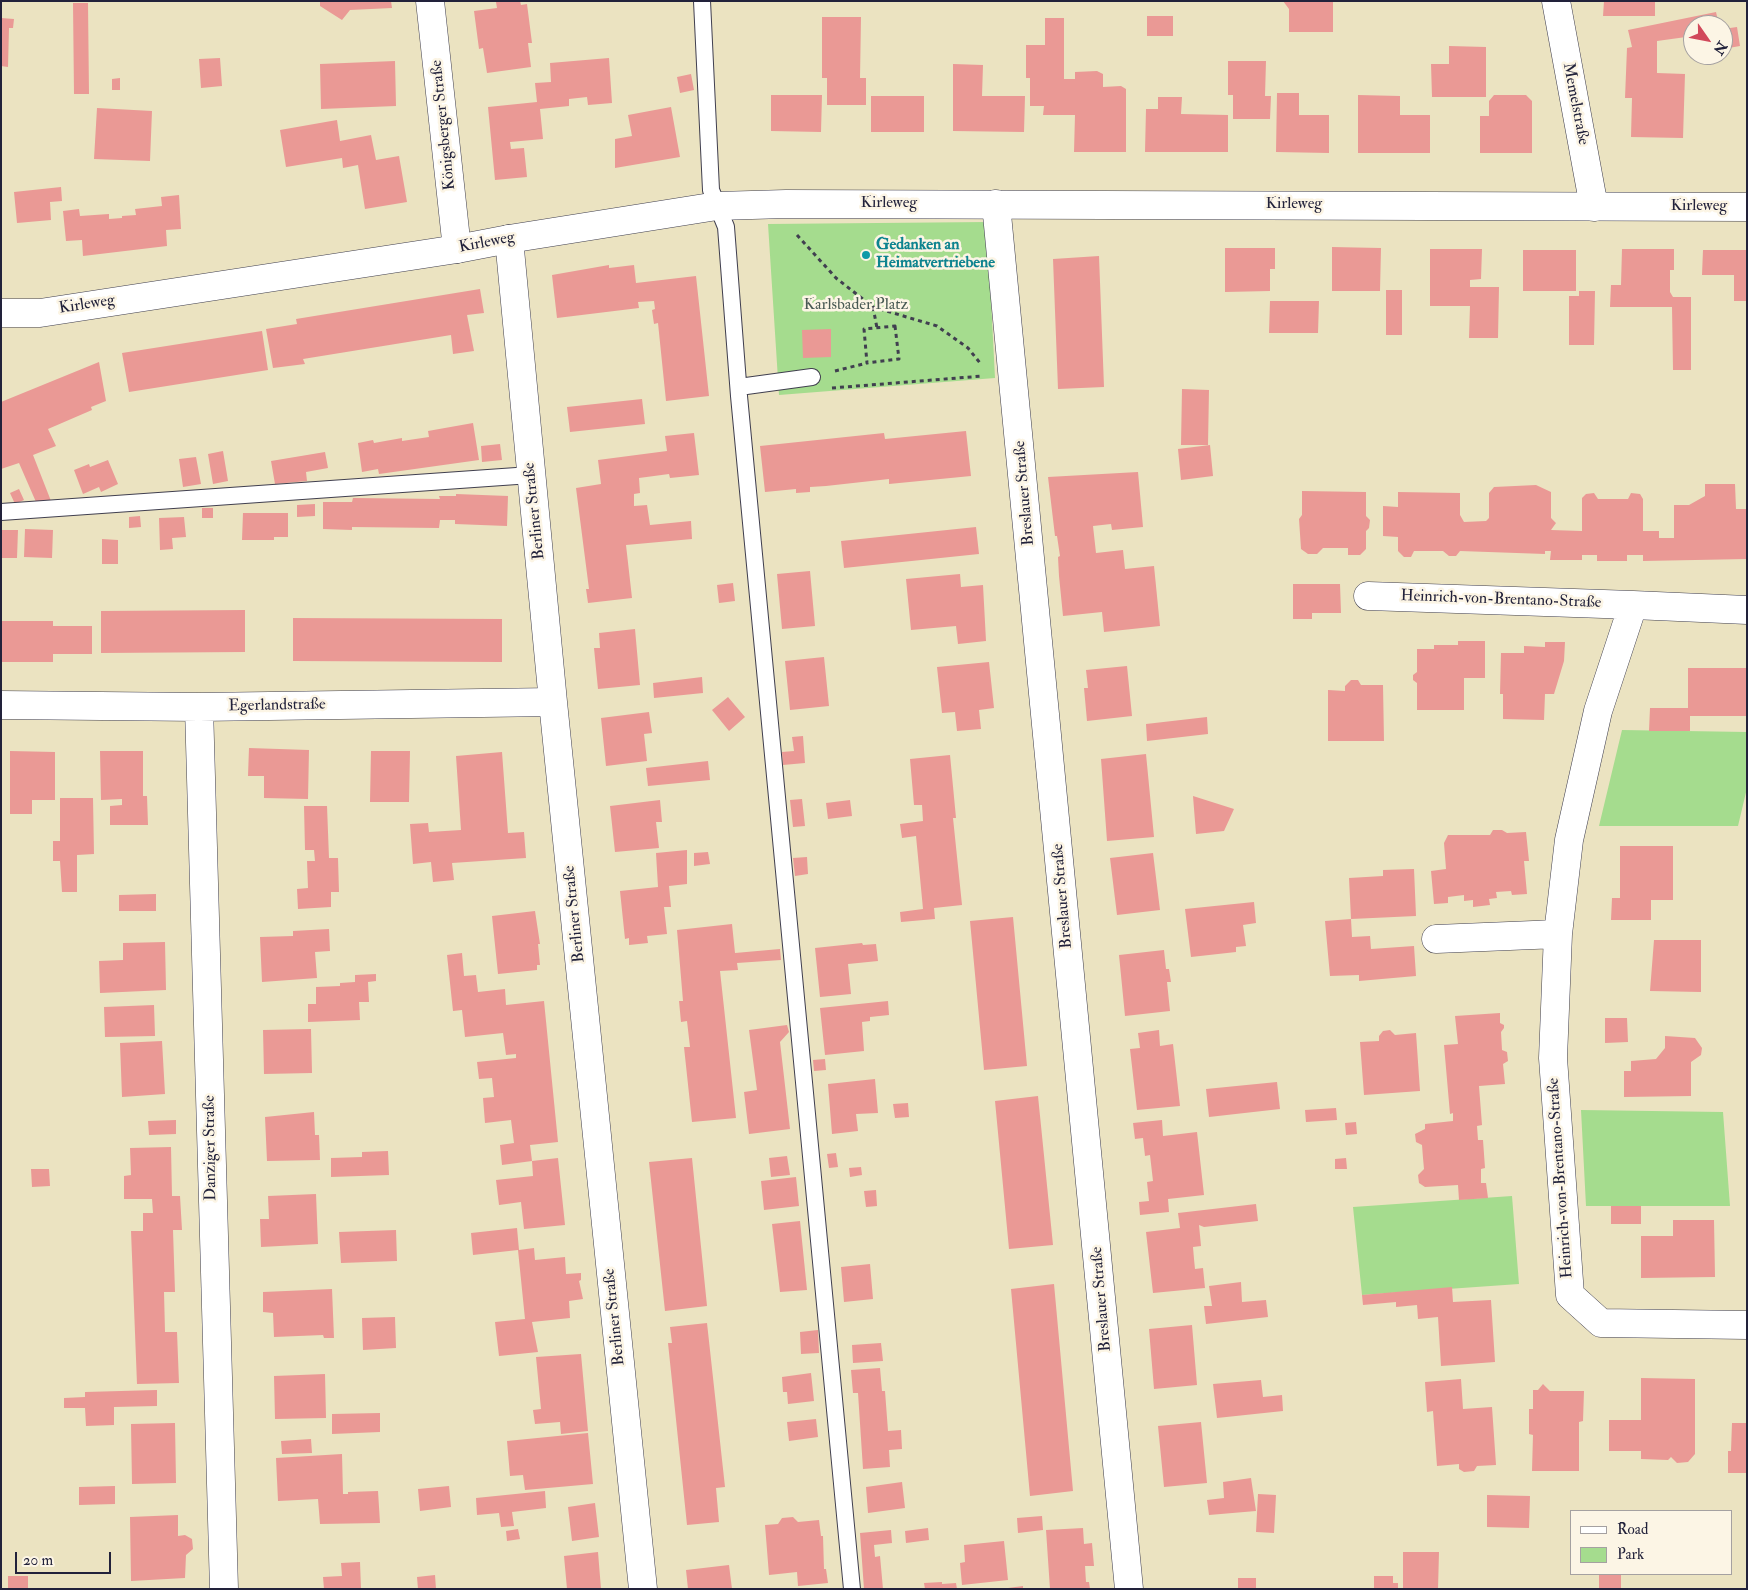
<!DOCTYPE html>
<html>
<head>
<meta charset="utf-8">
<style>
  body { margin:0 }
  #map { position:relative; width:1748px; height:1590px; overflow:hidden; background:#ebe3c1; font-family:"IM FELL Double Pica",serif }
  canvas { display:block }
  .frame { position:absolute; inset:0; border:2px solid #22223b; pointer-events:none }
  .legend { position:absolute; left:1570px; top:1510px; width:162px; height:65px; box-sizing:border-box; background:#fcf5e5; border:1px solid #a5a1a1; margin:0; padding:6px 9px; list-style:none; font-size:15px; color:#22223b }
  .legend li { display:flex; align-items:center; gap:10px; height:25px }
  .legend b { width:25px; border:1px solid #a5a1a1 }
  .north { position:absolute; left:1683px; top:15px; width:50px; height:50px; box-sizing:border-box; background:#fcf5e5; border:1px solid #a5a1a1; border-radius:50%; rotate:123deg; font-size:14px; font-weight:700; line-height:20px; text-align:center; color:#22223b }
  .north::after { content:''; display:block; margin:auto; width:18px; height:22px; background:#d1495b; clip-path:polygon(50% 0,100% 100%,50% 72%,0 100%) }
  .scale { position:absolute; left:15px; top:1552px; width:96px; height:22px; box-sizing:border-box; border:2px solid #22223b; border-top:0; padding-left:6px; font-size:15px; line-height:18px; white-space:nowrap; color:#22223b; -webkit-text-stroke:4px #fcf5e5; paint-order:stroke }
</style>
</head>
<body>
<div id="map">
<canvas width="1748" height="1590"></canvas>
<div class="frame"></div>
<ul class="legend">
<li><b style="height:6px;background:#fff"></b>Road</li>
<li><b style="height:14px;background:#a5dc8e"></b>Park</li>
</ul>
<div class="north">N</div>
<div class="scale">20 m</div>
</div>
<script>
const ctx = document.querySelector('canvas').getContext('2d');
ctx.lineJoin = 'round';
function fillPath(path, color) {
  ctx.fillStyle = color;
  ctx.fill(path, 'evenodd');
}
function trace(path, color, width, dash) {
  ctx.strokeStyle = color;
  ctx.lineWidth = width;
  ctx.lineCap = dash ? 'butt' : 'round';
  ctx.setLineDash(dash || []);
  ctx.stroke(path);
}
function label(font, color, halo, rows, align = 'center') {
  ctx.font = font + ' "IM FELL Double Pica",serif';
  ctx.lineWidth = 5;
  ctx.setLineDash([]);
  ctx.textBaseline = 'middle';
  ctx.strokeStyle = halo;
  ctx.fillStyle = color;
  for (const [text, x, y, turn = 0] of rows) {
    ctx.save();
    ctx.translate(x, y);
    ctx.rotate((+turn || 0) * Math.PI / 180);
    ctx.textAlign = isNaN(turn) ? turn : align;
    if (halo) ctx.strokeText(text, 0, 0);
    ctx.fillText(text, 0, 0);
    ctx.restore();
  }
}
const green = new Path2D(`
  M987,222L995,378L779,395L768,224Z
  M1622,730L1747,732V788L1738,826H1599Z
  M1581,1110L1723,1112L1730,1206H1586Z
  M1512,1196L1519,1284L1362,1295L1353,1207Z`);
const building = new Path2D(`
  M320,1H391L392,8L350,10L342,20L320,6Z
  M498,1H520L521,5L527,4L532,43H528L531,67L487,73L483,48L479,49L474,11L497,8L496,2Z
  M1283,1H1333V32H1289V9Z
  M1604,1H1655V16H1603Z
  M73,3H88L89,94H74Z
  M1716,12L1719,25H1693V54L1690,55L1686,37L1657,41V73L1685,74L1683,138L1631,137L1632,98H1625L1627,48L1632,47L1628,30Z
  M1147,16H1173V36H1147Z
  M822,17H861L860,78H866V105H827V78H822Z
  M1,18L14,19L13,28H9L8,67L1,66Z
  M1045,18H1064V79H1075V72L1097,71L1103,74V87L1121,86L1126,89V152H1074L1075,115H1043L1044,106H1030V78H1026V45H1045Z
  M1737,27L1740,46L1723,49V29Z
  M1449,46L1486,47V97H1432L1431,64H1449Z
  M220,58L222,86L201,88L199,59Z
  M609,58L612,103L588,105L587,97L569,99V106L540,109L543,139L510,142L511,149L524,148L527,177L495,180L488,107L537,102L535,83L551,82L550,63Z
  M395,61L396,106L321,109L320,64Z
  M1228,61H1266L1265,96H1271L1270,119H1233V95H1228Z
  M953,64L983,65L982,96H1025L1024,132L953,131Z
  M691,74L694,90L680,93L677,77Z
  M120,78V90H112V79Z
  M1277,93H1299V115H1329V153L1276,152Z
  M771,95H822L821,132L771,131Z
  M1358,95L1400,96V115H1430V153H1358Z
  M1494,95H1526L1532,101V153H1480V116H1489V101Z
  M871,96H924V132H871Z
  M1158,97H1182L1181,114L1228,115V152H1145L1146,109H1158Z
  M671,107L680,157L615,168V139L632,136L628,115Z
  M97,108L152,111L150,161L94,159Z
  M337,120L340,141L371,135L376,160L399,156L407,202L365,209L358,165L343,168L342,158L286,167L280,130Z
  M61,187L62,201L50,202L51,220L17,223L14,192Z
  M179,195L181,229L166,230L167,246L83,256L82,240L66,241L63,211L79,209L80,216L109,214V219L122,218V216L136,215L135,209L162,206L161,197Z
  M1332,247L1381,248L1380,291H1332Z
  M1225,248H1275V269H1270V291L1225,292Z
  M1430,249H1482L1481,279L1470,280V287H1499L1498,338H1469L1470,306H1430Z
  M1622,249H1674V270H1670V292L1673,297H1691V370H1673L1672,307H1610L1611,285H1621Z
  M1523,250H1576V291H1523Z
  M1703,250H1747V301H1734V275H1702Z
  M1099,256L1104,387L1058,389L1053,259Z
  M609,265V268L634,265L636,283L696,276L709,396L666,401L658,323L654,324L652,310L655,309L654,301L638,302L639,308L557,318L552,275Z
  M480,289L484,313L467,315L474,351L453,354L451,335L303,359L305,364L273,368L266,329L297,324L296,319Z
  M1386,290H1402V335H1386Z
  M1579,291H1595L1594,345H1569V296H1579Z
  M1270,301H1319L1318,333H1269Z
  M831,329V357L803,358L802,330Z
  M262,331L268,370L129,392L122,353Z
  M99,362L106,401L91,407L92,410L48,429L56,446L33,455L51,501L36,502L19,463L1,469V402Z
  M1182,389L1209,390L1208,445H1181Z
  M642,399L645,424L570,432L567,407Z
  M473,423L479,460L379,474L378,469L362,472L358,443L373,440L374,443L402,438V441L429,437L428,431Z
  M966,431L971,476L889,484V479L826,486L810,487V492L796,493V489L765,492L760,446L884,433L885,439Z
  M694,433L699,475L670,478L669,474L639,478L640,493L634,494V506L647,505L650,525L691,521L692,539L626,545L632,598L588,603L586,589H589L576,488L601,484L598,460L667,451L665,436Z
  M500,444L502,460L482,462L481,446Z
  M1210,445L1213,476L1181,480L1178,449Z
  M223,451L228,481L213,484L208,454Z
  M325,452L328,468L306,472L307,481L275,484L271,461Z
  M196,457L201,484L183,487L179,459Z
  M108,460L118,484L101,492L99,487L83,494L74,470L89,464L90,467Z
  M1138,472L1143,527L1112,530L1111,524L1093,526L1096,553L1123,550L1125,569L1154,566L1160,626L1104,632L1102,612L1063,616L1059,576L1058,557L1060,556L1057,536H1055L1048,477Z
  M1705,484H1735L1736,509H1747V559L1643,561V555H1627V561H1597V555H1582V560H1550L1551,551H1545V554L1460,551L1456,556H1449L1443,551H1414L1411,557H1404L1398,551V537L1383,536V506L1398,507V492L1460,493V515L1464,522L1486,521L1489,518V493L1494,487L1536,485L1551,492V518L1556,523L1551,530L1582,531V498L1586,494L1594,493L1598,499H1628L1631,493L1640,494L1643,499V531H1659V538H1674V505H1689L1705,496Z
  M19,489L24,500L15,504L10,493Z
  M1302,491L1366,492V516L1370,520L1369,528L1366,531V549L1360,555H1348V548H1323L1317,554H1308L1301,549L1299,519L1302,515Z
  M456,494L508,496L507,526L455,524V520H440L439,528L352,527V530L323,529V502H352L353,498L440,499L439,496H456Z
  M315,504V516L297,517V505Z
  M202,508H213V518H202Z
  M243,513H288V537H274V540H242Z
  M140,516L141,527L129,528V517Z
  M184,517L186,537L172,538L173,549L160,550L159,518Z
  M976,527L979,554L844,568L841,541Z
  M25,529L53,530L52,558L24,557Z
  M1,530H18L17,558H1Z
  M102,539L118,540V564H102Z
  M810,571L815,626L782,629L777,574Z
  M960,574L961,587L983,585L986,641L958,644L956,626L911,630L906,579Z
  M733,583L735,601L719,603L717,585Z
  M1293,584H1340L1341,613H1312V619H1293Z
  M245,610V652L101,653V611Z
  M293,618L502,619V662L293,661Z
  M1,621H53V626H92V654H53V662H1Z
  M635,629L640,685L598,689L594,648H600L599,633Z
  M1458,641H1485V678H1464V710H1417V683L1413,680V675L1417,672V649H1434V645H1458Z
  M1545,642H1565L1564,661L1554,694H1545L1544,720L1503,719V694H1500L1501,653H1524V646L1545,647Z
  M824,657L829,706L790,710L785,661Z
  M989,662L994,708L979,710L981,729L957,731L955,712L942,713L937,667Z
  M1127,666L1132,716L1087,721L1084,688H1088L1086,670Z
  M1688,668H1746V716H1690V731H1649L1650,708H1688Z
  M702,677L703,693L654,698L653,683Z
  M1351,680H1358L1361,685H1383L1384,741H1328V690L1345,691V686Z
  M728,697L745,717L729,731L712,710Z
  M649,712L652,733L644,734L647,761L606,766L601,718Z
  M1207,717L1208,734L1147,741L1146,724Z
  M803,736L805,763L783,765L782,752L794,751L792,737Z
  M249,748L309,750L308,799L264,798V776H248Z
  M10,751L55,752V800H32V814H10Z
  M100,751H143V796H147L148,825H110V806L122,805V799L101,800Z
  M371,751H410L409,802H370Z
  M502,752L508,833L524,832L526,858L452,863L454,880L433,882L431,862L413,864L410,824L428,823L429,832L461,830L456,756Z
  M1146,754L1154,837L1107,841L1101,759Z
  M950,755L956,818H953L962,905L934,908L935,919L901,922L900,912L923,909L916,836L902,838L900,824L923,821L922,805H914L910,759Z
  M708,761L710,780L648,786L646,768Z
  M1193,796L1234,809L1224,831L1196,834Z
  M60,798H93L94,854L77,855V892H62L60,861H53V841H60Z
  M802,799L805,826L793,827L790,800Z
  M660,800L662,822H656L659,848L615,852L610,806Z
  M850,800L852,816L828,819L826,803Z
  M304,806H327L329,858H338L339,892H331V907L298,909L297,889L308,888L307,861H315L314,850H305Z
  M1493,830H1502L1507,833L1526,832L1529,861H1524L1527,894L1512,895L1511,891L1496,892L1497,898L1489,899L1490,905L1473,907V900L1464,901V895L1448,897V903L1434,904L1431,871L1446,869L1444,843L1448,835H1490Z
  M1620,846H1673V900H1651V920H1611L1612,898H1620Z
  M687,850V884L669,886L671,907H664L667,934L647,936L648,943L629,945V938L625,939L620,891L658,887L656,853Z
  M708,852L710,864L694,866V853Z
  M1153,853L1160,910L1117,915L1110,858Z
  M807,857L808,874L795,876L793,858Z
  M1414,869L1416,916L1351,919L1352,937L1370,936L1371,949L1414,946L1416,976L1359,981V975L1330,976L1325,921L1351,919L1349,878L1383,876V870Z
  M156,894V911H119V895Z
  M1254,902L1256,923L1243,925L1246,946L1236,947V952L1191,957L1185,909Z
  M535,911L540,944H538L540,965H537V970L498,974L492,916Z
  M1013,917L1027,1066L984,1070L970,921Z
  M732,924L735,953L780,949L781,960L737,963L738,970L720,971L736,1118L692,1122L684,1047H690L687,1021L681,1022L679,1001H683L677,930Z
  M329,929L330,951L315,952L317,978L262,982L260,937L293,936V931Z
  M1654,940H1701V992L1650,991Z
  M165,942L166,990L100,993L99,961L123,960V943Z
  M862,943L863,945L876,944L878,961L848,964L851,994L820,997L815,948Z
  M1164,950L1166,969H1169L1171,982H1167L1170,1011L1125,1016L1119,955Z
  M462,953L464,976L476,975L478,992L505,989L506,1005L544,1001L558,1142L530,1145L532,1161L502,1165L500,1145L514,1143L511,1120L485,1123L483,1098L494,1097L492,1078L479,1079L477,1062L516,1058V1054L506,1055L503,1033L465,1037L462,1010L453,1011L447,955Z
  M376,974V981L368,982L369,1002H359L360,1020L308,1022V1004H316V987L340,986V983L355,982V975Z
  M888,1001L889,1015L870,1017V1021L862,1022L864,1051L825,1055L820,1008Z
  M154,1005L155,1036L105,1037L104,1007Z
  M1500,1013V1023L1504,1025V1028L1501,1032L1502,1050L1507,1052L1508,1061L1503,1064L1505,1084L1479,1086L1482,1125L1477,1126L1478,1140H1483L1485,1168L1481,1169V1183H1486L1488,1198L1459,1200L1458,1185L1425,1187L1419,1183L1418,1175L1424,1169L1423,1158L1422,1145L1416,1142L1415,1134L1425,1129V1124L1453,1121V1113L1450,1114L1444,1045L1458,1044L1455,1016Z
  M1605,1018H1627L1628,1042L1605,1043Z
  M787,1025L789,1032L780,1042L790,1129L749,1134L744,1092L757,1090L749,1030Z
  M311,1029L312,1073L264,1074L263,1030Z
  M1159,1030L1160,1046L1173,1044L1180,1106L1137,1110L1130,1049L1140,1048L1138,1033Z
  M1390,1030L1395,1035L1416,1033L1420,1091L1364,1095L1360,1042L1379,1041V1036L1383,1031Z
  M1665,1036L1695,1038L1702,1048L1701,1055L1691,1062V1096L1624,1097V1071H1631V1061L1656,1059L1665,1048Z
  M162,1041L165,1094L122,1097L120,1043Z
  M825,1059L826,1070L814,1071L813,1060Z
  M875,1079L878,1113L856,1114L858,1131L832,1134L828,1084Z
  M1277,1082L1280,1109L1209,1117L1206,1089Z
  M1038,1096L1053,1245L1009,1249L995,1101Z
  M908,1103L909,1117L895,1118L893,1104Z
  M1336,1108L1337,1120L1306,1122L1305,1110Z
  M314,1112L315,1135H319L320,1160L267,1161L265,1117Z
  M176,1120V1134L149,1135L148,1121Z
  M1162,1120L1163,1136L1197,1132L1204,1195L1168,1199L1169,1212L1140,1215L1139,1202L1149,1201L1147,1182L1153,1181L1150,1155L1145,1156L1143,1138L1135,1139L1133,1123Z
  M1356,1122L1357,1134L1346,1135L1345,1123Z
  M171,1147L172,1196H180L182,1230H173L175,1292H164L165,1332H177L179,1383L137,1384L131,1231H143V1213H153L152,1199H124V1176L131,1175L130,1148Z
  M388,1151L389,1175L331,1177V1158L362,1157V1152Z
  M836,1153L838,1167L829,1168L827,1154Z
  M787,1156L790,1175L771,1177L769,1158Z
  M558,1158L565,1225L524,1229L521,1202L499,1205L496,1180L533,1176L532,1161Z
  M692,1158L707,1306L665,1311L649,1162Z
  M1346,1158L1347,1169H1335V1159Z
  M861,1167L862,1175L850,1177L849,1168Z
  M31,1169H49L50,1186L32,1187Z
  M796,1177L799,1206L764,1210L761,1181Z
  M876,1190L877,1206L866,1207L864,1191Z
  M316,1194L318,1244L261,1247L260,1219H269L268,1196Z
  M1256,1204L1258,1221L1204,1227L1199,1225L1201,1246L1193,1247L1194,1259L1195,1269L1203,1268L1205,1288L1153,1293L1146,1232L1180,1228L1178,1213Z
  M1611,1206H1641V1224H1611Z
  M1673,1220H1714L1715,1277L1641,1278V1236H1673Z
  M800,1221L807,1290L780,1292L772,1224Z
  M517,1228L519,1250L534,1248L535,1260L565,1257L566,1274L581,1273V1280L579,1281L583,1299L569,1301L570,1318L532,1322L538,1352L499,1356L495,1322L525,1319L518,1250L473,1255L471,1233Z
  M396,1230L397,1261L341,1263L339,1232Z
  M870,1264L873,1299L844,1302L841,1267Z
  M1241,1282L1242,1302L1266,1300L1268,1317L1206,1324L1204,1306H1212L1209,1286Z
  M1054,1284L1073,1491L1030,1496L1011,1289Z
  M1452,1287L1453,1302L1491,1300L1495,1362L1441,1366L1438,1317L1418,1319L1417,1305L1396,1307V1302L1363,1305L1362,1295Z
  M332,1289L334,1338H324L323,1335L274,1337L273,1313L263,1312V1292Z
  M395,1317L396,1348L363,1350L362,1318Z
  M707,1323L725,1487L716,1488L719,1522L687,1525L668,1343H672L670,1327Z
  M1192,1325L1197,1385L1154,1389L1149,1329Z
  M818,1330L819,1353L801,1354L800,1332Z
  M881,1343L883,1361L853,1363L852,1345Z
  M581,1354L588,1431L561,1434L560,1422L535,1424L533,1410L541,1409L536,1357Z
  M880,1368L882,1391H885L888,1431L901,1430L902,1449L889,1450L890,1467L863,1469L858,1393H853L851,1370Z
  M811,1373L814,1401L788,1404L787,1392H783L782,1377Z
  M325,1374L326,1418L275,1419L274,1376Z
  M1641,1378L1695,1379V1454L1688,1462L1677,1463L1671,1457L1668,1460L1641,1459V1451H1609V1420H1641Z
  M1461,1379L1463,1409L1492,1407L1496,1465L1477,1466L1474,1471L1464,1472L1459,1469V1464L1437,1466L1433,1411L1427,1412L1425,1382Z
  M1261,1380L1263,1397L1282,1395L1283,1411L1217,1418L1213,1384Z
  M1543,1384L1550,1391H1584L1583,1421L1579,1422V1471H1532L1533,1435L1529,1434V1409H1533V1390H1538Z
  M157,1390V1406L114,1407V1425L86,1426L85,1408H64V1398L85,1397V1392Z
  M380,1413V1432L332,1434V1414Z
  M816,1419L818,1437L789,1441L787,1422Z
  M1201,1422L1207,1483L1164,1487L1158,1426Z
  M175,1423L176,1483L132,1484L131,1424Z
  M1732,1423H1747V1473H1728V1451H1731Z
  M588,1433L593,1484L525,1490L523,1475L510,1476L507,1441Z
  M311,1439L312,1453L282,1454L281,1441Z
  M342,1454L343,1494H348V1492L378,1491L380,1523L320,1524L318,1499L278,1501L276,1458Z
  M1251,1478L1256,1511L1209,1515L1207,1500L1224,1498L1223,1482Z
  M902,1482L905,1508L868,1513L866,1487Z
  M115,1486V1504L79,1505V1487Z
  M449,1486L451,1507L420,1511L418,1489Z
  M545,1491L546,1508L512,1512L514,1526L501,1527L499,1513L477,1515L476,1498Z
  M1258,1494L1276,1495L1274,1533L1256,1532Z
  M1487,1495L1530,1496L1529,1528L1487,1527Z
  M595,1503L599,1537L572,1541L568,1507Z
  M178,1515V1536L185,1535L192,1539L193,1549L186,1555L185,1578L131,1581L130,1517Z
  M1042,1516L1043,1530L1018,1533L1017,1518Z
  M793,1517L798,1522L819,1520L821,1536H823L824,1569H826L828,1583L798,1586L797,1572L769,1575L765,1525L778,1524L782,1518Z
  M928,1528L929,1540L906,1543L905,1531Z
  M1083,1528L1084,1544L1092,1543L1094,1566H1085L1086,1582H1089L1090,1589H1050L1046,1530Z
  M518,1529L520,1539L507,1541L506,1531Z
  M891,1530L892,1543L874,1545L875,1557L880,1556L883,1589H864L860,1533Z
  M1004,1541L1008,1580L962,1585L960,1563L965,1562L964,1545Z
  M598,1552L601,1589H567L564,1556Z
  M1403,1552H1439L1438,1589H1403Z
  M360,1562L361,1589H324L323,1577L342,1576L341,1563Z
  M729,1565L732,1589H688L686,1570Z
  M1599,1574H1621V1589H1599Z
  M435,1575L436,1589H418L417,1577Z
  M8,1576H28V1589H8Z
  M1374,1576H1393V1583H1398V1589H1374Z
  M1238,1578H1256V1589H1238Z
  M942,1582V1584L956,1583L957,1589H925L924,1583Z
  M1023,1586V1589H1008V1588Z`);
const path = new Path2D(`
  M797,235L836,278L873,307L937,326L968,348L980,363
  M873,307L877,328
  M895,326L899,359L867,363L864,329Z
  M835,371L867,363
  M832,388L983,376`);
const service = new Path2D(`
  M702,1L711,190L726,227L739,396L852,1589
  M739,387L812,377
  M1,512L531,475`);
const minor = new Path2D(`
  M430,1L457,249
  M1556,1L1594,207
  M996,204L1129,1589
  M509,239L553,702L643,1589
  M1368,596L1633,605
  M1747,610L1633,605L1598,711L1569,840L1558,934L1553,1058L1570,1295L1601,1323L1747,1325
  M1,705L199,707L553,702
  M199,707L224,1589
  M1436,939L1558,934`);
const tertiary = new Path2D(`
  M1,313H40L457,249L509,239L717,206L786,204L1747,207`);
const markers = [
  [866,255,5,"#0f9aa8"]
];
const streetNames = [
  ["Memelstraße",1575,104,79],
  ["Königsberger Straße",444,125,-96],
  ["Kirleweg",889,204],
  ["Kirleweg",1294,205],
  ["Kirleweg",1699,207],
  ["Kirleweg",487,243,-11],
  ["Kirleweg",87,305,-9],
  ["Breslauer Straße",1025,493,-95],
  ["Berliner Straße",535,511,-96],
  ["Heinrich-von-Brentano-Straße",1501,600,2],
  ["Egerlandstraße",277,706,-1],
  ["Breslauer Straße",1063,896,-95],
  ["Berliner Straße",575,914,-96],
  ["Danziger Straße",211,1148,-91],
  ["Heinrich-von-Brentano-Straße",1561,1178,-94],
  ["Breslauer Straße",1102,1299,-95],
  ["Berliner Straße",615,1317,-96]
];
const cultureNames = [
  ["Gedanken an",876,246],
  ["Heimatvertriebene",876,264]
];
const parkNames = [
  ["Karlsbader Platz",856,306]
];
fillPath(green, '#a5dc8e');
fillPath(building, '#ea9995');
trace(service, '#403f4f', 18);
trace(minor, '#403f4f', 29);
trace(tertiary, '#403f4f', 29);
trace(path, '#403f4f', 3, [4, 4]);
trace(service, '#fff', 16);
trace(minor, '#fff', 28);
trace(tertiary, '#fff', 28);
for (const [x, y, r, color] of markers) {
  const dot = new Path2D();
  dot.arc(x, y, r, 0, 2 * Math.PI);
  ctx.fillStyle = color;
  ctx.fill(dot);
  trace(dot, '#fcf5e5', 2);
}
label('16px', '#22223b', '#fcf5e5', streetNames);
label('bold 16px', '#0d838f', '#fcf5e5', cultureNames, 'left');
label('16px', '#495a54', '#fcf5e5', parkNames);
</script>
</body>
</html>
